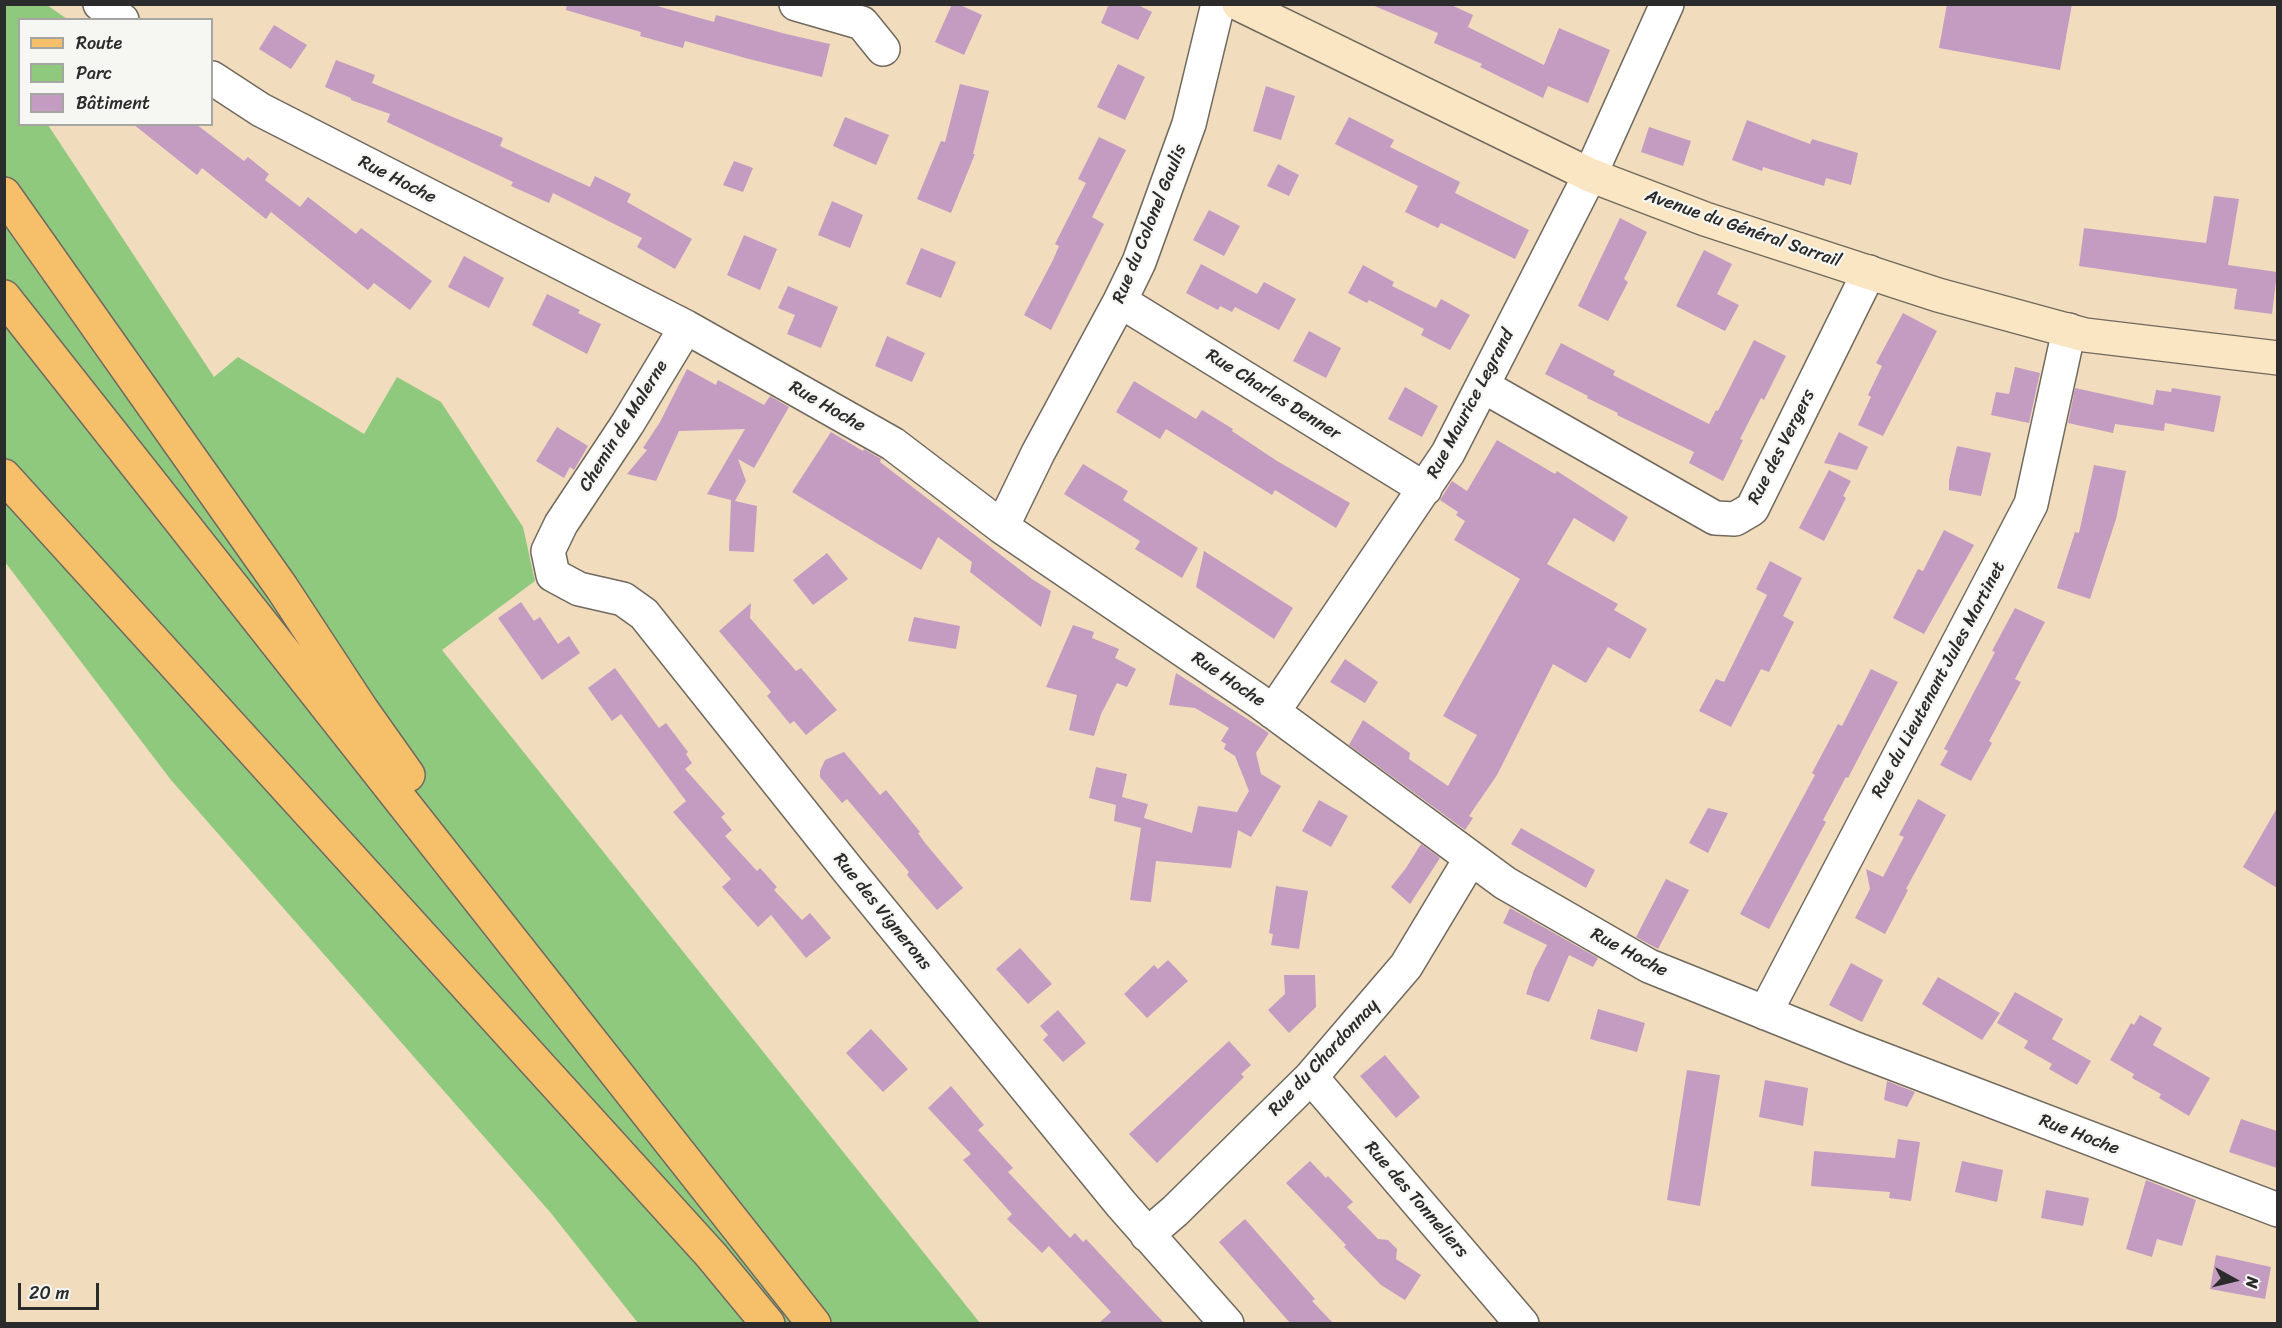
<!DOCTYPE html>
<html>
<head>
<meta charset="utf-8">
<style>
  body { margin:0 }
  #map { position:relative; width:2282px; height:1328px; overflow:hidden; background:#f1dcbe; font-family:Sriracha,sans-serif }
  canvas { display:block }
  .frame { position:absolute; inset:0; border:6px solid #2b2b2b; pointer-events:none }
  .legend { position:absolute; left:18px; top:18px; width:195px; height:108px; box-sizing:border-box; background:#f6f6f2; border:2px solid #a5a5a2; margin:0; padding:8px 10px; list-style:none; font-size:18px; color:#2b2b2b }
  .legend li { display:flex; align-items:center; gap:12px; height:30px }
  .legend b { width:30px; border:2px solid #a5a5a2 }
  .north { position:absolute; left:2204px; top:1250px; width:60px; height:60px; -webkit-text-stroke:4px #f6f6f2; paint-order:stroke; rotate:98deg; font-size:16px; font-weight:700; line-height:24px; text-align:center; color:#2b2b2b }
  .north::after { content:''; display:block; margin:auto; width:21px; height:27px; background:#2b2b2b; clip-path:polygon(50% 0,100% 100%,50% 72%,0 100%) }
  .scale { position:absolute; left:18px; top:1283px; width:81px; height:27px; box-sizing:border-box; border:3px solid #2b2b2b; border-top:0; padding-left:8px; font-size:18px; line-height:21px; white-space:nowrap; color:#2b2b2b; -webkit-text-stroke:4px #f6f6f2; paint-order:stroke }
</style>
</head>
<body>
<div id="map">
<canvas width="2282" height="1328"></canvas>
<div class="frame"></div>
<ul class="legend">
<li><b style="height:8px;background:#f6c06b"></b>Route</li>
<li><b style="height:16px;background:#8fc97e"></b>Parc</li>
<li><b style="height:16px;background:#c49cc1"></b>Bâtiment</li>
</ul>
<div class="north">N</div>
<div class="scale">20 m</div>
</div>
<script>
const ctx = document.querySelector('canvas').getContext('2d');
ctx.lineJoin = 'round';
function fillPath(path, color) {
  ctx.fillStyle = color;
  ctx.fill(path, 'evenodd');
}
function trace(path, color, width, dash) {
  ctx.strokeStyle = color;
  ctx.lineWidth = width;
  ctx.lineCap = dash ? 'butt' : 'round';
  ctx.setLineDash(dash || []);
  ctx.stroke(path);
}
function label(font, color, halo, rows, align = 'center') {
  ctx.font = font + ' Sriracha,sans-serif';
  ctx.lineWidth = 4.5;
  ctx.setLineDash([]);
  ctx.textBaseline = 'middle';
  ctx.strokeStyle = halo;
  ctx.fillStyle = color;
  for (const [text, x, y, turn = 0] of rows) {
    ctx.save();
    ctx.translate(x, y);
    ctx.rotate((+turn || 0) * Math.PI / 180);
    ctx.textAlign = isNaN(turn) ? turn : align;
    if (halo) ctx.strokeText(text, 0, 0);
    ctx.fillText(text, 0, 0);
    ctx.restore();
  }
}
const green = new Path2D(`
  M5,5H47L67,19L20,20V124L48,125L214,377L238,357L364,434L397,377L441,402L523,527L535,581L442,650L980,1323H638L550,1212L171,780L5,562Z`);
const building = new Path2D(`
  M567,4H650L714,22L716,15L786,34L830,44L822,77L749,59L685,41L683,48L640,36L641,32L566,10Z
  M952,4H958L982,15L964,55L935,42Z
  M1109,4H1136L1152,12L1138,40L1101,23Z
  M1370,4H1449L1473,15L1468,27L1544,65L1559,28L1610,50L1588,103L1548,86L1543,98L1480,67L1482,64L1434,43L1438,33Z
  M1947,4H2072L2060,70L1939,48Z
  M274,25L307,45L291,69L259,49Z
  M336,60L375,75L372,83L503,138L500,146L590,187L595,176L631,194L627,202L692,239L675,269L637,247L642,238L553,193L549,203L511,186L513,182L387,122L390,114L351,100V98L325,87Z
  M1118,64L1145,77L1125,120L1097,107Z
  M960,84L989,91L973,154H975L951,213L917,199L941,141L945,142Z
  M1266,86L1295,96L1281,140L1253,131Z
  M845,117L889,135L876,165L833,146Z
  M1349,117L1394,140L1390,147L1460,182L1455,193L1529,230L1515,259L1441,223L1438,228L1405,212L1418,186L1335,144Z
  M1747,120L1810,144L1812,139L1858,153L1851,185L1826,178L1824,186L1763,167L1762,171L1732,160Z
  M133,124H196L244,161L248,157L269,174L265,180L300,207L308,197L356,234L361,228L432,281L410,310L374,283L368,290L271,212L266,219L202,168L197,175Z
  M1649,127L1691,141L1683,166L1641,152Z
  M1099,137L1126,150L1092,217L1104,224L1051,330L1024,315L1053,260L1059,246L1055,244L1086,183L1078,179Z
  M734,161L753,168L743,192L723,185Z
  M1278,164L1299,175L1289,196L1267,186Z
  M2214,196L2239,199L2228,265L2277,272L2272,314L2234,309L2237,289L2079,266L2084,228L2206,243Z
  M832,201L863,215L850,248L818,235Z
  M1209,210L1240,226L1224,256L1193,240Z
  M1620,218L1647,232L1624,279L1628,282L1608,321L1578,306Z
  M744,235L777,249L760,290L727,275Z
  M921,248L956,262L941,298L906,284Z
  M1704,250L1732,264L1717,294L1739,305L1725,331L1676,306Z
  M464,256L504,278L489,308L448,287Z
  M1201,264L1257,294L1264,282L1296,299L1279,330L1235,307L1232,312L1220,306L1218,310L1186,293Z
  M1363,265L1394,282L1392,286L1436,308L1441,299L1470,315L1450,350L1421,335L1424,329L1369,300L1367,303L1348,293Z
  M788,286L838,307L821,348L787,334L795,315L778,308Z
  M547,294L580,310L578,313L601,324L587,354L532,325Z
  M1903,313L1937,331L1883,436L1858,425L1871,397L1868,395L1882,366L1876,363Z
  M1309,331L1341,348L1326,378L1293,361Z
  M887,336L925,353L912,382L875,366Z
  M1754,340L1786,356L1764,400L1761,398L1740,439L1743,440L1723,481L1689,463L1694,452L1617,415L1618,413L1587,398L1588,396L1545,374L1561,343L1615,371L1613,375L1709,424L1716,410L1718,411Z
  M2015,367L2040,373L2029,423L1991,415L1996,392L2009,394Z
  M687,369L716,385L718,380L764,405L770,396L789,407L754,468L738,459L746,481L735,501L757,506L754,552L729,551L731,500L707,494L745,429L679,431L656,481L627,474L647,450L643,448L660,422Z
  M1134,381L1196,419L1202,410L1233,429L1232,431L1277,461L1350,503L1336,528L1275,490L1272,495L1166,429L1160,439L1116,412Z
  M1405,387L1438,406L1422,437L1388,419Z
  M2075,388L2153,405L2156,390L2171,392L2172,388L2221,396L2214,432L2165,423L2164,431L2115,424L2113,433L2068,423Z
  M557,427L588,446L574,470L570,467L564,478L536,461Z
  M831,432L863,451L864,449L881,459L880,462L1032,579L1051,591L1041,627L970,572L972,562L938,537L921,570L792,492Z
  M1839,432L1868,447L1857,470L1824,463Z
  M1497,440L1555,474L1557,471L1628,517L1614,542L1574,518L1547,564L1618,604L1614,610L1647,629L1630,659L1608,647L1586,683L1553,664L1497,775L1469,816L1473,818L1465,830L1349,745L1363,720L1410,753L1409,759L1448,786L1477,735L1443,716L1520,579L1454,540L1465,521L1456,515L1458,512L1440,500L1452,481L1467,491Z
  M1957,446L1991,453L1981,496L1949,490V480Z
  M1083,464L1128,491L1123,500L1198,548L1182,578L1135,549L1140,541L1064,494Z
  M2094,465L2126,471L2116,519L2090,599L2057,588L2075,532L2079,533Z
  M1829,470L1851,481L1843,496L1846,498L1824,541L1799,528Z
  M1944,530L1974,545L1924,634L1893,618L1918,569L1923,571Z
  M1204,551L1293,608L1274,639L1196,587Z
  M827,553L848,579L813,605L793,580Z
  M1770,561L1802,578L1783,616L1794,622L1769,672L1761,669L1731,727L1699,711L1716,679L1724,682L1767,595L1756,589Z
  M521,602L534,621L540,617L558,644L569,636L580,653L542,680L498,618Z
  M751,603L750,618L796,671L801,668L837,710L806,735L794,721L790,724L767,696L771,692L719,631Z
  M2015,608L2045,622L2015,679L2021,682L1989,741L1992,743L1971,781L1940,765L1948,751L1944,749L1995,652L1992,651Z
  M914,617L960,626L956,649L908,641Z
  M1073,625L1094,632L1092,638L1119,649L1115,658L1136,669L1127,687L1117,683L1101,714L1094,736L1069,730L1077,695L1046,687Z
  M1345,659L1378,682L1365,703L1330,682Z
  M615,668L659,728L666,723L688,752L686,754L692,763L685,769L725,814L721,817L732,830L725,836L757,871L760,868L777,887L774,890L802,920L810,913L831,938L806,958L771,915L758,927L722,887L731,879L673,812L686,801L621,714L612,721L588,688Z
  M1871,669L1898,682L1848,778L1846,777L1823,820L1826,822L1769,929L1740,914L1815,775L1812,773L1838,724L1842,726Z
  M1176,673L1269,733L1256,753L1261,774L1281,786L1251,837L1238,830L1231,868L1156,861L1151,902L1130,900L1141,828L1114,821L1116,805L1089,798L1096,767L1127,774L1122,797L1148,804L1144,818L1192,833L1198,806L1237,812L1249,791L1235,756L1224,749L1226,744L1221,741L1229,728L1195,708L1169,705Z
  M844,752L880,795L886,790L920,832L918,833L925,843L963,888L937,910L907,875L909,872L847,799L842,803L820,777V771L825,760Z
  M1918,799L1946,815L1906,889L1908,890L1885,934L1855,918L1870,889L1866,869L1883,877L1904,837L1899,835Z
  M1319,800L1348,816L1331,847L1302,831Z
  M1708,808L1728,813L1708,853L1689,843Z
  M2277,808V888L2243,867Z
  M1521,828L1595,870L1586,888L1511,844Z
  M1421,844L1440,858L1410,904L1391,887L1406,868Z
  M1666,879L1689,890L1658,949L1636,937Z
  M1276,886L1308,891L1299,949L1271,945L1273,934L1269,933Z
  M1510,908L1598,958L1593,967L1569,955L1549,1002L1526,994L1534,970L1547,945L1503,923Z
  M1020,948L1052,984L1028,1004L996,969Z
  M1168,960L1188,981L1147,1018L1124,994L1154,965L1158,969Z
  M1851,963L1883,980L1862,1022L1829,1005Z
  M1284,975H1315L1316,1007L1289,1033L1268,1010L1285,994Z
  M1938,977L2000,1013L1982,1040L1922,1004Z
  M2015,992L2063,1019L2052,1039L2091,1061L2077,1085L2049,1069L2052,1064L2024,1048L2028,1041L1997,1023Z
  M1598,1009L1645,1023L1637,1052L1590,1039Z
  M1058,1010L1086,1043L1063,1062L1043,1040L1048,1035L1040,1026Z
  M2140,1015L2162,1028L2153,1045L2210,1078L2189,1116L2159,1098L2161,1094L2132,1078L2134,1074L2110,1060L2131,1023L2134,1025Z
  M871,1029L908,1069L883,1092L846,1053Z
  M1229,1041L1251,1065L1241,1074L1244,1077L1157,1163L1129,1134Z
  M1385,1055L1420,1097L1396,1118L1360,1076Z
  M1687,1070L1720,1075L1700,1206L1667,1200Z
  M1765,1080L1808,1088L1803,1126L1759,1117Z
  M1887,1081L1915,1092L1907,1107L1884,1100Z
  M951,1086L984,1125L978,1130L1013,1168L1008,1172L1070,1238L1075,1233L1083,1242L1086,1239L1164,1323H1099L1111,1312L1049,1246L1042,1253L1007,1219L1012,1214L963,1160L971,1154L928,1108Z
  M2241,1119L2277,1131V1168L2229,1152Z
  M1898,1139L1920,1142L1911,1201L1889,1198L1890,1192L1811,1186L1814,1151L1895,1158Z
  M1310,1161L1326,1178L1328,1176L1353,1202L1347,1207L1378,1239L1388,1240L1397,1249L1396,1259L1421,1275L1405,1300L1381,1285L1344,1247L1346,1245L1286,1183Z
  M1962,1161L2003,1170L1997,1202L1955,1192Z
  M2146,1180L2196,1200L2182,1246L2157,1239L2152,1257L2126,1249Z
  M2046,1190L2089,1198L2083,1226L2041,1218Z
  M1245,1219L1315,1299L1312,1301L1333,1323H1290L1219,1242Z
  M2216,1255L2271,1267L2265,1299L2210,1289Z`);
const street = new Path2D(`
  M100,4L122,20
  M796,4L862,23L883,49
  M212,78L261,110L686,327L893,444L1002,527L1257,700L1505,883L1649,966L1853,1048L2278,1210
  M1120,301L1425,489
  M686,327L628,423L561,524L548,551L553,575L579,589L623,599L644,614L848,870L1121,1204L1227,1324
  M1483,386L1715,518L1735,519L1752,509L1869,272
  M1002,527L1038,453L1120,301L1139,262L1189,124L1218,4
  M1273,712L1448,453L1590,175L1667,4
  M1765,1013L2031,504L2069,330
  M1311,1077L1522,1324
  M1147,1235L1175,1211L1311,1077L1406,966L1471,858`);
const secondary = new Path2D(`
  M1239,4L1590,175L1705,219L1938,295L2085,335L2278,358`);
const primary = new Path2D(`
  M4,194L282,588L362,710L408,775
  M4,297L814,1324
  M4,476L711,1255L768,1324`);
const streetNames = [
  ["Rue Hoche",397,180,27],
  ["Rue du Colonel Gaulis",1150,224,-68],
  ["Avenue du Général Sarrail",1743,229,19],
  ["Rue Charles Denner",1273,395,32],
  ["Rue Maurice Legrand",1471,404,-62],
  ["Rue Hoche",827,407,30],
  ["Chemin de Malerne",624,426,-58],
  ["Rue des Vergers",1782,447,-63],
  ["Rue Hoche",1228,680,34],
  ["Rue du Lieutenant Jules Martinet",1939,680,-62],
  ["Rue des Vignerons",882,912,51],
  ["Rue Hoche",1629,953,28],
  ["Rue du Chardonnay",1324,1058,-47],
  ["Rue Hoche",2079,1135,21],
  ["Rue des Tonneliers",1416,1200,49]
];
fillPath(green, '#8fc97e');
fillPath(building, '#c49cc1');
trace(street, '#70695e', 36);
trace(secondary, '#70695e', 36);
trace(primary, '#70695e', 36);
trace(street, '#fff', 33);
trace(secondary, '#fbe6c4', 33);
trace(primary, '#f6c06b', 33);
label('18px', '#2b2b2b', '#f6f6f2', streetNames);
</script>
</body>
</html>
